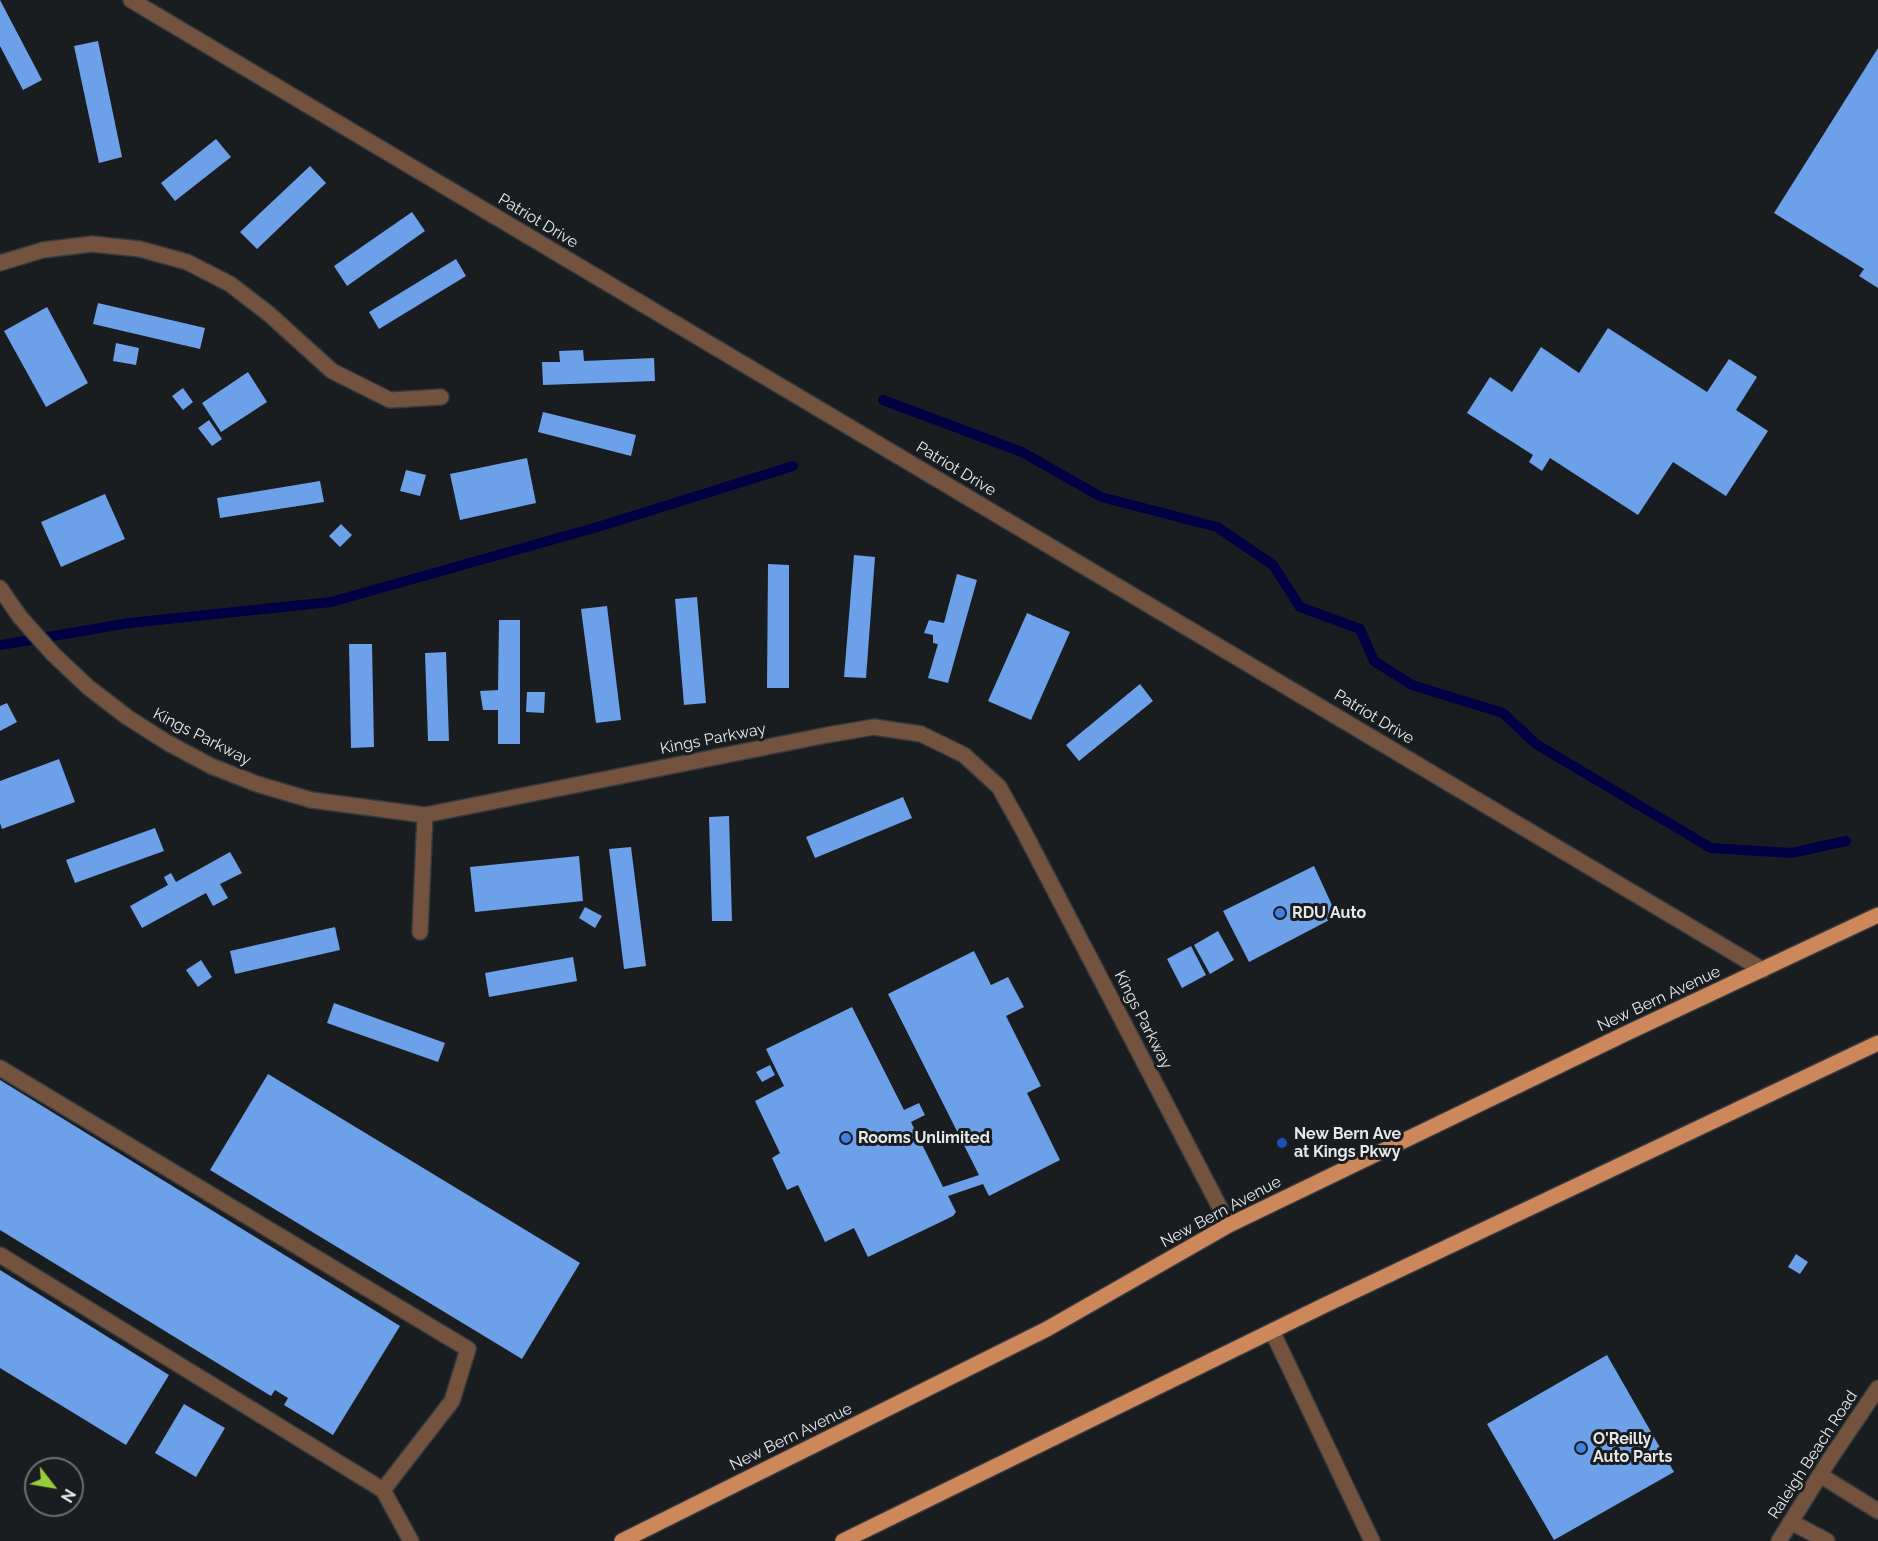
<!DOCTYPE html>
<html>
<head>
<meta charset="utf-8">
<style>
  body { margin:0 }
  #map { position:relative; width:1878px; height:1541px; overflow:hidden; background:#1a1d20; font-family:Raleway,sans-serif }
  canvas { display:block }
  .north { position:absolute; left:24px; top:1457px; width:60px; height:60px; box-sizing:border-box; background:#1a1d20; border:2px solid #6c6e71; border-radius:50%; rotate:121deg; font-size:16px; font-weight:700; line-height:24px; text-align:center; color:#e6e8ea }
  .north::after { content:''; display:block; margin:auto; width:21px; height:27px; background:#97cc38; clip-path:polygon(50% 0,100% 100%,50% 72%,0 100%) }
</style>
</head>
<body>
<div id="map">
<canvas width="1878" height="1541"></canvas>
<div class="north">N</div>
</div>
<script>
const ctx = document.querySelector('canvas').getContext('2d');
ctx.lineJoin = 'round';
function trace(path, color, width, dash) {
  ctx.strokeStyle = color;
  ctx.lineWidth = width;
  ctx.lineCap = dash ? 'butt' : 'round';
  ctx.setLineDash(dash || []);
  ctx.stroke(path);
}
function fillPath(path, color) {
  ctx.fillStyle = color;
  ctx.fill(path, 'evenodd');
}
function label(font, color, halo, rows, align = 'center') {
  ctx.font = font + ' Raleway,sans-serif';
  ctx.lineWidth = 6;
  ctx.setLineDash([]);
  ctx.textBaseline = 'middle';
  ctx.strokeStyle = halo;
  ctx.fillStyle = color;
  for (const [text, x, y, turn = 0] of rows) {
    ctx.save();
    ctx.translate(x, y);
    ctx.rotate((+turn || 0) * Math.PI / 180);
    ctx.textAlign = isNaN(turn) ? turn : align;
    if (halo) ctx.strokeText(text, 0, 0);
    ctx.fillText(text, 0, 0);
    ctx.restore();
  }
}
const stream = new Path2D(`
  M883,400L1022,452L1101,497L1217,527L1273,565L1300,607L1360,629L1374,661L1412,685L1503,713L1536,744L1711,848L1791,853L1846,841
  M0,645L129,623L331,602L601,526L793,466`);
const building = new Path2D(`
  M0,0L42,80L23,90L0,46Z
  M98,41L122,157L99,163L74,46Z
  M1878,48V288L1859,276L1864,269L1774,213Z
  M216,139L231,157L175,201L161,183Z
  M310,166L326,183L257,249L240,232Z
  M412,212L425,231L347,286L334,266Z
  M456,259L466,276L379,329L369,312Z
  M98,303L205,328L200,349L93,324Z
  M47,307L88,383L46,407L4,331Z
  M1608,328L1707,392L1729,359L1757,377L1736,410L1768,431L1726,496L1673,462L1638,515L1550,458L1542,471L1529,462L1533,455L1467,413L1490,377L1512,392L1541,347L1579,373Z
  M116,343L139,348L136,365L113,361Z
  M583,350L584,361L654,358L655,381L543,385L542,362H560L559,351Z
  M248,372L267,402L221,432L202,403Z
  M183,388L193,402L183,410L172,396Z
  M543,412L636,435L631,456L538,432Z
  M209,420L222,439L212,446L198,428Z
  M527,458L536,503L460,520L450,474Z
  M406,470L426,475L420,496L400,491Z
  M320,481L324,502L220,518L217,498Z
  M105,494L125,539L61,567L41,522Z
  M341,524L352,535L340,547L329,536Z
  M854,555L875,557L866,678L844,677Z
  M768,564L789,565V688H767Z
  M957,574L977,580L948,683L928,678L938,644L933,643V635L924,633L929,620L944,623Z
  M697,597L706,703L684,705L675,599Z
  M607,606L621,720L596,723L581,609Z
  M1027,613L1070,632L1031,720L988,701Z
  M499,620H520V744H498V710H483L480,691L498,690Z
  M349,644H372L374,747L351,748Z
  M446,652L449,741H428L425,653Z
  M1140,684L1153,701L1079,761L1066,745Z
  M527,692H545L544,713L526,712Z
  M7,703L17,722L0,731V706Z
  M59,759L75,802L2,829L0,823V781Z
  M903,797L912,818L815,858L806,837Z
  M729,816L732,921H712L709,817Z
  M155,828L164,851L75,883L66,860Z
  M631,847L646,966L624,969L609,849Z
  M230,852L242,873L220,884L228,898L213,906L206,893L142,928L130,906L168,885L164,877L171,873L176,882Z
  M579,856L583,901L475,912L470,867Z
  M1314,866L1337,916L1249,962L1223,911Z
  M585,907L602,916L595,928L579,918Z
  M335,927L340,950L235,974L230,951Z
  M1218,931L1234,960L1210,974L1194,945Z
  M1191,946L1206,975L1182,988L1167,959Z
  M974,951L991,985L1008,977L1024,1007L1006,1016L1041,1086L1027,1093L1060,1160L989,1196L983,1184L948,1196L956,1212L953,1216L868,1257L854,1228L825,1242L798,1185L787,1190L772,1158L780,1153L755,1101L784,1086L766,1049L852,1007L904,1110L919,1103L925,1115L911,1122L943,1187L979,1175L888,994Z
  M573,957L577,981L489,997L485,973Z
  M201,960L212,977L198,987L186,970Z
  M334,1003L445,1043L438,1062L327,1023Z
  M770,1065L775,1075L762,1082L756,1072Z
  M268,1074L580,1263L522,1359L210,1170Z
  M0,1080L400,1326L333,1435L284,1405L288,1398L275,1390L271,1396L0,1230Z
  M1796,1254L1808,1262L1800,1274L1788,1267Z
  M0,1270L169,1375L126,1445L0,1368Z
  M1607,1355L1674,1472L1554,1540L1487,1424Z
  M184,1404L225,1428L196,1477L155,1453Z`);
const minor = new Path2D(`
  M131,0L1763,970
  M0,263L43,250L92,244L140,249L187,262L230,284L269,314L332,371L390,400L441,397
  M0,588L20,617L53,654L88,687L127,717L168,743L211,766L257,784L311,800L425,815L827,735L874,727L921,734L964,755L999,787L1022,828L1229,1225
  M420,932L425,815
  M0,1068L468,1349L452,1401L383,1490
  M0,1255L383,1490L411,1541
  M1272,1331L1372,1541
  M1820,1475L1878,1511
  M1791,1522L1827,1541
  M1779,1541L1828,1462L1878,1388`);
const major = new Path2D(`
  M622,1541L1047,1329L1229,1225L1629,1032L1878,915
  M843,1541L1325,1305L1878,1043`);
const markers = [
  [1280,913,6,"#3f7fe0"],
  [846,1138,6,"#3f7fe0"],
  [1282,1143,6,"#1a4fb4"],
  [1581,1448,6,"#3f7fe0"]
];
const streetNames = [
  ["Patriot Drive",538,221,31],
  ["Patriot Drive",956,469,31],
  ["Patriot Drive",1374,717,31],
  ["Kings Parkway",202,737,27],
  ["Kings Parkway",713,739,-11],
  ["New Bern Avenue",1659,999,-25],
  ["Kings Parkway",1143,1020,63],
  ["New Bern Avenue",1221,1212,-28],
  ["New Bern Avenue",791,1437,-26],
  ["Raleigh Beach Road",1813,1455,-57]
];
const poiNames = [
  ["RDU Auto",1292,913],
  ["New Bern Ave",1294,1134],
  ["at Kings Pkwy",1294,1152],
  ["Rooms Unlimited",858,1138],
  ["O'Reilly",1593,1439],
  ["Auto Parts",1593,1457]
];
trace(stream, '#000042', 10);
fillPath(building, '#6ca0e9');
trace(minor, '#37393c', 18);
trace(major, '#37393c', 18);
trace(minor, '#73523e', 15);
trace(major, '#cc875b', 15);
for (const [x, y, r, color] of markers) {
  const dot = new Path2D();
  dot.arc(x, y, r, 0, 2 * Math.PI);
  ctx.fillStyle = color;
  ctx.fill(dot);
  trace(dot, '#1a1d20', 2);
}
label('16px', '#e6e8ea', '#1a1d20', streetNames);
label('bold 16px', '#e6e8ea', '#1a1d20', poiNames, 'left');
</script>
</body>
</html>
